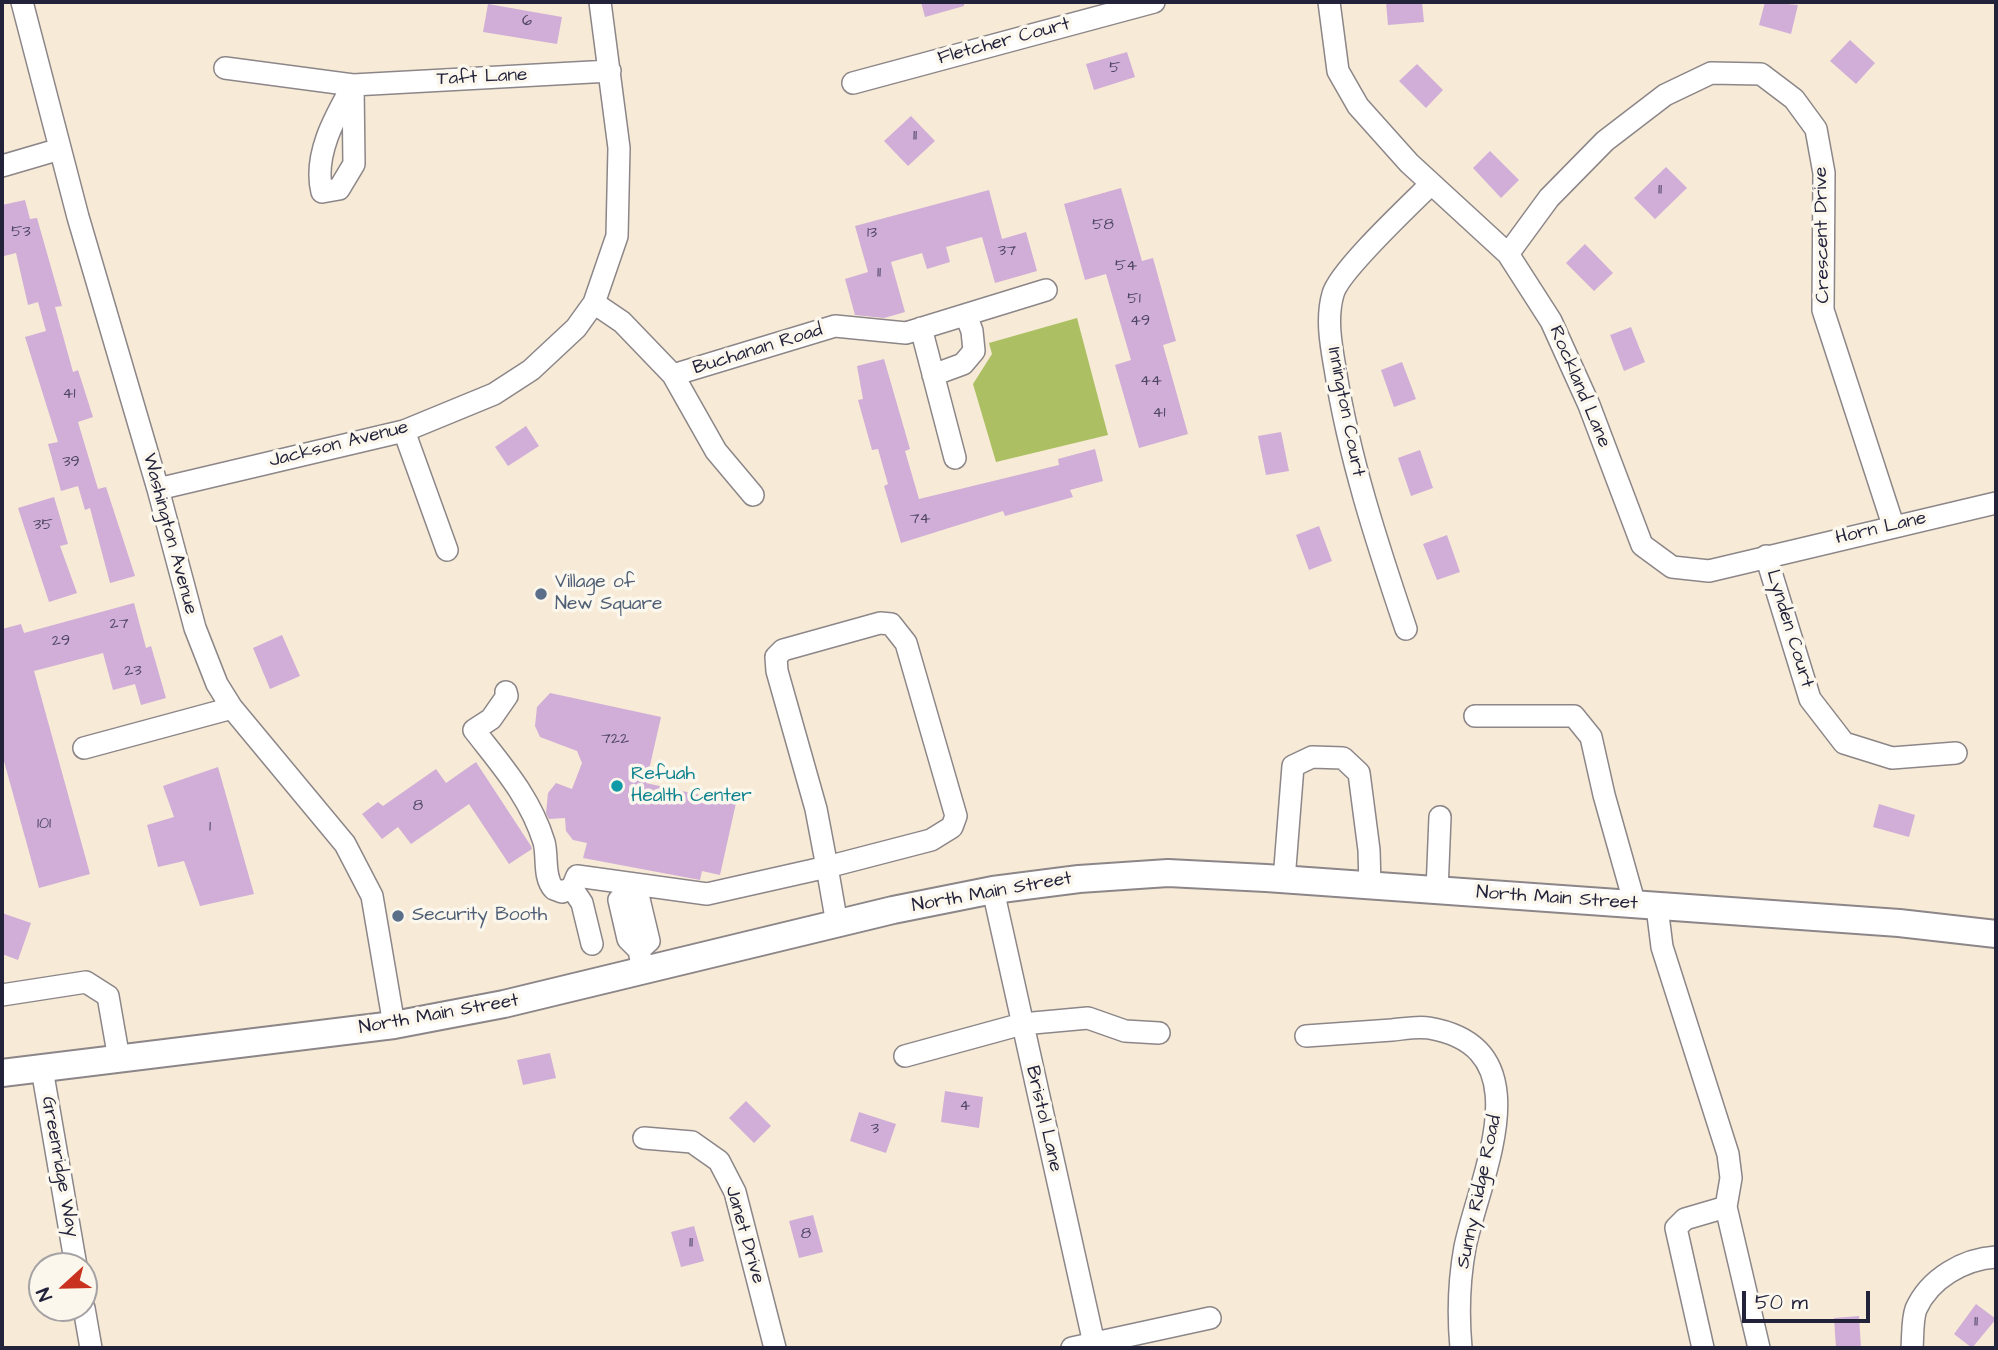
<!DOCTYPE html>
<html>
<head>
<meta charset="utf-8">
<style>
  body { margin:0 }
  #map { position:relative; width:1998px; height:1350px; overflow:hidden; background:#f7ead6; font-family:"Architects Daughter",sans-serif }
  canvas { display:block }
  .frame { position:absolute; inset:0; border:4px solid #22223b; pointer-events:none }
  .north { position:absolute; left:28px; top:1252px; width:70px; height:70px; box-sizing:border-box; background:#fbf7ec; border:2px solid #a4a2a5; border-radius:50%; rotate:248deg; font-size:19px; font-weight:700; line-height:28px; text-align:center; color:#22223b }
  .north::after { content:''; display:block; margin:auto; width:24px; height:32px; background:#c8321e; clip-path:polygon(50% 0,100% 100%,50% 72%,0 100%) }
  .scale { position:absolute; left:1742px; top:1291px; width:128px; height:32px; box-sizing:border-box; border:4px solid #22223b; border-top:0; padding-left:9px; font-size:21px; line-height:24px; white-space:nowrap; color:#22223b; -webkit-text-stroke:5px #fbf7ec; paint-order:stroke }
</style>
</head>
<body>
<div id="map">
<canvas width="1998" height="1350"></canvas>
<div class="frame"></div>
<div class="north">N</div>
<div class="scale">50 m</div>
</div>
<script>
const ctx = document.querySelector('canvas').getContext('2d');
ctx.lineJoin = 'round';
function fillPath(path, color) {
  ctx.fillStyle = color;
  ctx.fill(path, 'evenodd');
}
function trace(path, color, width, dash) {
  ctx.strokeStyle = color;
  ctx.lineWidth = width;
  ctx.lineCap = dash ? 'butt' : 'round';
  ctx.setLineDash(dash || []);
  ctx.stroke(path);
}
function label(font, color, halo, rows, align = 'center') {
  ctx.font = font + ' "Architects Daughter",sans-serif';
  ctx.lineWidth = 7;
  ctx.setLineDash([]);
  ctx.textBaseline = 'middle';
  ctx.strokeStyle = halo;
  ctx.fillStyle = color;
  for (const [text, x, y, turn = 0] of rows) {
    ctx.save();
    ctx.translate(x, y);
    ctx.rotate((+turn || 0) * Math.PI / 180);
    ctx.textAlign = isNaN(turn) ? turn : align;
    if (halo) ctx.strokeText(text, 0, 0);
    ctx.fillText(text, 0, 0);
    ctx.restore();
  }
}
const green = new Path2D(`
  M1077,318L1108,435L996,462L973,384L992,354L989,343Z`);
const building = new Path2D(`
  M921,2H964V6L925,17Z
  M1386,2H1422L1424,22L1388,25Z
  M1765,2L1798,5L1791,34L1759,25Z
  M488,4L562,17L557,44L483,32Z
  M1850,40L1875,63L1856,84L1830,61Z
  M1127,52L1135,77L1094,90L1086,64Z
  M1417,64L1443,90L1426,108L1399,81Z
  M911,116L935,141L908,166L884,141Z
  M1490,151L1519,180L1501,198L1473,168Z
  M1666,167L1687,188L1655,219L1634,198Z
  M1121,188L1142,261L1153,258L1176,341L1163,345L1188,434L1139,448L1115,365L1131,360L1106,274L1085,280L1064,204Z
  M989,190L1002,239L1026,232L1037,271L995,283L982,237L946,247L950,262L927,269L922,253L891,262L905,312L884,318L855,315L845,279L868,272L855,226Z
  M25,200L30,219L37,218L62,306L55,307L73,372L78,370L93,417L78,422L98,489L106,487L135,576L110,583L90,508L85,510L78,486L61,491L48,444L58,442L25,337L46,331L38,302L28,305L16,253L4,256L2,248V205Z
  M1585,244L1613,273L1594,291L1566,263Z
  M1631,327L1645,362L1624,371L1610,335Z
  M884,359L910,449L905,451L919,499L1059,465L1058,459L1095,449L1103,481L1070,490L1073,497L1005,516L1003,511L901,543L884,486L888,484L878,449L872,450L858,400L863,399L857,366Z
  M1402,362L1416,399L1394,407L1381,370Z
  M526,426L539,446L508,466L495,447Z
  M1281,432L1289,471L1266,475L1258,436Z
  M1420,450L1433,488L1411,496L1398,458Z
  M54,497L68,544L60,546L77,593L49,602L18,508Z
  M1319,526L1332,561L1309,570L1296,535Z
  M1447,535L1460,572L1437,580L1423,544Z
  M134,603L146,648L151,646L166,698L141,705L135,684L113,690L103,653L34,671L90,874L39,888L2,754V629L21,624L24,633Z
  M282,635L300,676L270,689L253,648Z
  M550,693L661,717L646,783L736,803L720,875L702,871L700,880L583,858L587,843L573,840L566,831L565,818L549,819L546,813L548,793L556,783L572,789L582,763L577,751L540,737L535,726L537,707Z
  M476,762L531,846L532,849L509,864L469,804L411,844L398,827L382,839L362,814L378,802L383,806L436,769L446,783Z
  M218,767L254,894L200,906L184,861L158,867L147,825L174,817L163,786Z
  M1879,804L1915,815L1909,837L1873,827Z
  M2,913L31,923L18,960L2,954Z
  M550,1053L556,1078L523,1085L517,1060Z
  M945,1091L983,1097L979,1128L941,1122Z
  M746,1101L771,1126L754,1143L729,1118Z
  M859,1112L896,1124L886,1153L850,1141Z
  M813,1215L823,1252L799,1258L789,1221Z
  M694,1226L704,1261L681,1267L671,1232Z
  M1976,1304L1996,1319L1972,1348L1954,1334Z
  M1859,1316L1861,1348H1836L1834,1318Z`);
const minor = new Path2D(`
  M22,2L78,217L158,489L195,628L217,684L232,708L345,844L372,896L394,1025
  M1329,2L1338,71L1358,106L1409,163L1508,254L1551,321L1589,405L1642,545L1672,567L1709,571L1996,503
  M225,68L353,85L610,71
  M853,83L1154,2
  M353,85L354,164L339,189L322,192C313,155 335,117 353,85Z
  M2,166L60,149
  M1508,254L1549,198L1605,141L1665,95L1711,73L1761,74L1794,99L1816,129L1824,173L1823,310L1893,525
  M594,303L622,322L673,375L716,451L753,495
  M921,328L955,458
  M673,375L835,326L906,333L1046,290
  M933,375L963,364L974,351L972,331L966,315
  M404,431L447,550
  M158,489L404,431L494,394L531,370L576,328L594,303L617,236L619,148L600,2
  M1766,556L1810,699L1844,743L1892,758L1956,753
  M880,623L891,624L906,643L956,816L952,827L931,840L827,867L816,809L777,671L776,657L783,650Z
  M1406,629C1377,543 1349,458 1335,368C1331,345 1326,318 1333,294C1339,271 1411,204 1431,184
  M506,692L507,696L491,719L474,730C502,766 530,797 544,842C548,856 543,878 554,889L562,892L572,888L577,876L707,894L827,867L837,924
  M1475,716H1574L1591,737L1604,795L1635,905
  M84,748L232,708
  M1284,880L1293,766L1312,757L1343,758L1359,773L1369,850L1370,886
  M572,888L582,903L592,944
  M993,890L1095,1348
  M1437,891L1440,817
  M1657,907L1662,947L1728,1154L1731,1178L1726,1207L1759,1348
  M639,950L649,941L639,899L628,892L619,900L628,939L639,950L643,971
  M2,995L86,982L108,996L119,1059
  M1306,1036C1335,1034 1363,1032 1392,1030C1403,1029 1417,1026 1429,1028C1545,1048 1480,1175 1465,1247C1459,1280 1458,1315 1461,1348
  M905,1056L1022,1024L1088,1018L1125,1031L1159,1033
  M42,1069L76,1266
  M644,1138L692,1142L719,1161L735,1192L775,1348
  M84,1308L91,1348
  M1072,1348L1210,1318
  M1703,1348L1676,1228L1685,1219L1726,1207
  M1912,1348C1913,1337 1912,1320 1916,1309C1930,1278 1964,1259 1996,1257`);
const major = new Path2D(`
  M2,1073L394,1025L504,1004L893,910L993,890L1079,879L1168,873L1266,878L1899,923L1996,934`);
const markers = [
  [541,594,7,"#5c6f8a"],
  [617,786,7,"#0f9aa8"],
  [398,916,7,"#5c6f8a"]
];
const numberNames = [
  ["6",527,22],
  ["5",1115,69],
  ["11",915,137],
  ["11",1660,191],
  ["58",1103,226],
  ["53",21,233],
  ["13",872,234],
  ["37",1007,252],
  ["54",1126,267],
  ["11",879,274],
  ["51",1134,300],
  ["49",1140,322],
  ["44",1151,382],
  ["41",69,395],
  ["41",1159,414],
  ["39",71,463],
  ["74",920,520],
  ["35",43,526],
  ["27",119,625],
  ["29",61,642],
  ["23",133,672],
  ["722",615,740],
  ["8",418,807],
  ["101",44,825],
  ["1",210,828],
  ["4",965,1107],
  ["3",875,1130],
  ["8",806,1235],
  ["11",691,1244],
  ["11",1976,1323]
];
const streetNames = [
  ["Fletcher Court",1004,42,-15],
  ["Taft Lane",482,78,-3],
  ["Crescent Drive",1823,235,-91],
  ["Buchanan Road",758,350,-17],
  ["Rockland Lane",1579,387,67],
  ["Innington Court",1345,412,79],
  ["Jackson Avenue",339,445,-14],
  ["Horn Lane",1881,529,-13],
  ["Washington Avenue",169,534,75],
  ["Lynden Court",1789,629,73],
  ["North Main Street",992,893,-10],
  ["North Main Street",1557,899,4],
  ["North Main Street",439,1015,-10],
  ["Bristol Lane",1043,1119,77],
  ["Greenridge Way",59,1167,80],
  ["Sunny Ridge Road",1480,1192,-78],
  ["Janet Drive",744,1235,74]
];
const serviceNames = [
  ["Village of",555,583],
  ["New Square",555,605],
  ["Security Booth",412,916]
];
const cultureNames = [
  ["Refuah",631,775],
  ["Health Center",631,797]
];
fillPath(green, '#acbf63');
fillPath(building, '#d0aed8');
trace(minor, '#8c8688', 24);
trace(major, '#8c8688', 30);
trace(minor, '#fff', 21);
trace(major, '#fff', 26);
for (const [x, y, r, color] of markers) {
  const dot = new Path2D();
  dot.arc(x, y, r, 0, 2 * Math.PI);
  ctx.fillStyle = color;
  ctx.fill(dot);
  trace(dot, '#fbf7ec', 2.5);
}
label('16px', '#4e4562', null, numberNames);
label('19px', '#22223b', '#fbf7ec', streetNames);
label('19px', '#4e5e75', '#fbf7ec', serviceNames, 'left');
label('19px', '#0d838f', '#fbf7ec', cultureNames, 'left');
</script>
</body>
</html>
